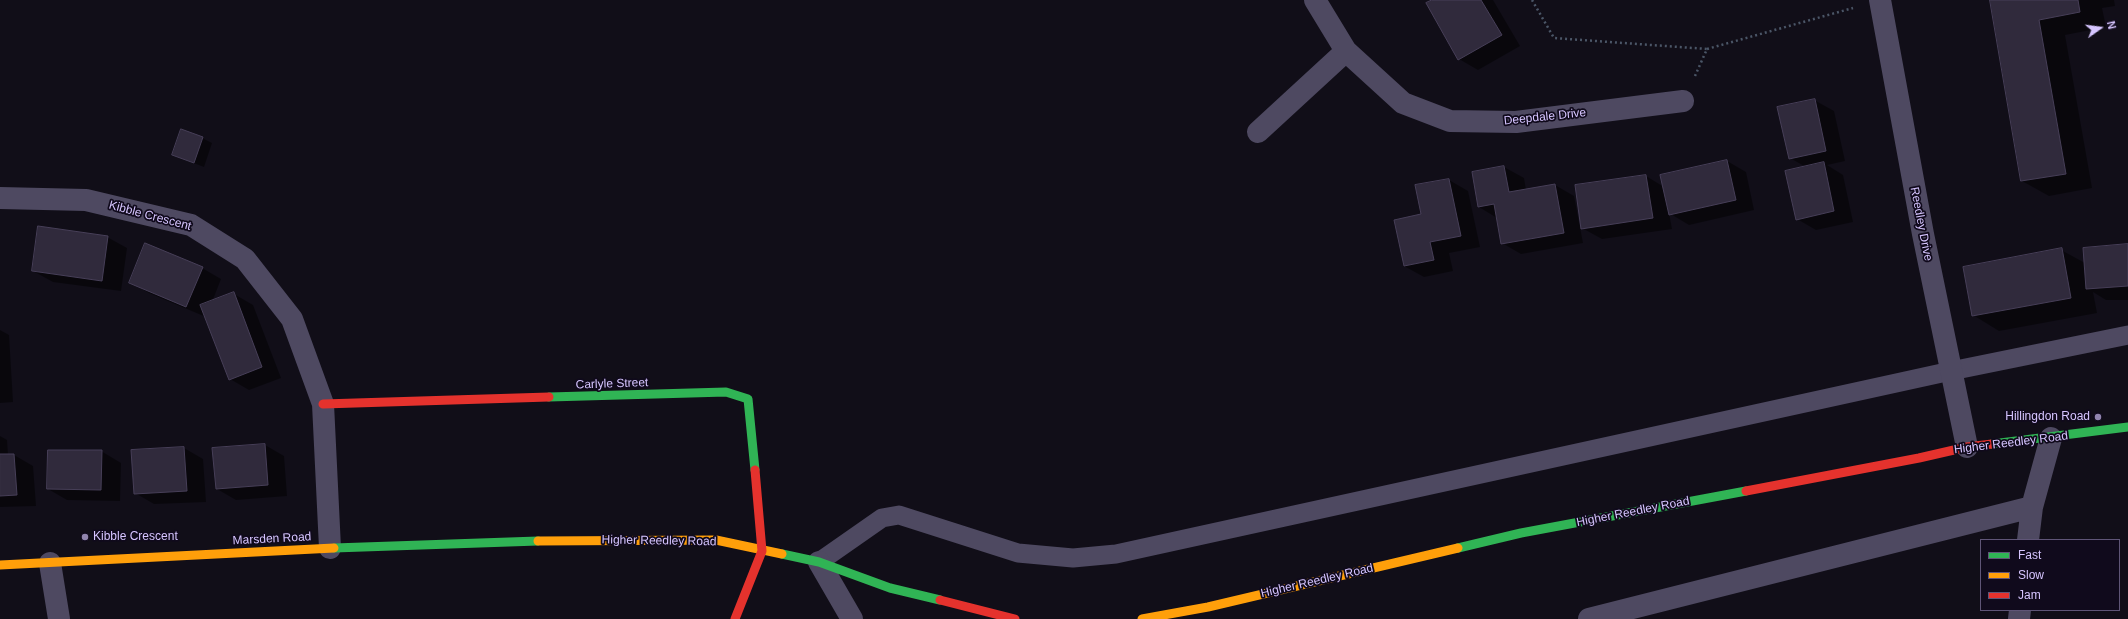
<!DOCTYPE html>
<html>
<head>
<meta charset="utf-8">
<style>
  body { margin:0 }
  #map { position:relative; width:2128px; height:619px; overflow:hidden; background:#110e18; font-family:Arial,sans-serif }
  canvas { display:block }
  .legend { position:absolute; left:1980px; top:539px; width:140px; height:72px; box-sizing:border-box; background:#100a1c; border:1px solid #5f5577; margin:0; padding:5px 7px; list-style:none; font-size:12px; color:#d6c5ff }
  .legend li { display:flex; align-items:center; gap:8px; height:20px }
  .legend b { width:20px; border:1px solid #5f5577 }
  .north { position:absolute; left:2080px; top:8px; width:40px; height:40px; -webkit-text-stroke:3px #100a1c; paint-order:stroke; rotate:76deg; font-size:11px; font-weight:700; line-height:16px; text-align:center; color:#d6c5ff }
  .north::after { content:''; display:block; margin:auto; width:14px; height:18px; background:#d6c5ff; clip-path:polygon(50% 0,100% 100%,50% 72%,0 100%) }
</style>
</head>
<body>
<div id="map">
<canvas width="2128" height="619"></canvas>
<ul class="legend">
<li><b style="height:5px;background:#30b455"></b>Fast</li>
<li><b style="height:5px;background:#ff9f0a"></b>Slow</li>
<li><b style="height:5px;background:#e5322d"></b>Jam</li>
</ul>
<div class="north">N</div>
</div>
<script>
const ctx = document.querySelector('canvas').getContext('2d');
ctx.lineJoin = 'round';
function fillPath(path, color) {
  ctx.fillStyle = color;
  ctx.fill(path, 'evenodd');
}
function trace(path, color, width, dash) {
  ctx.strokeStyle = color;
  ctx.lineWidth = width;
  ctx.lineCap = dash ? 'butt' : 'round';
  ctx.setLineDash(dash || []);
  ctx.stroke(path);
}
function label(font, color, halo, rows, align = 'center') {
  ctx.font = font + ' Arial,sans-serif';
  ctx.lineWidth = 3.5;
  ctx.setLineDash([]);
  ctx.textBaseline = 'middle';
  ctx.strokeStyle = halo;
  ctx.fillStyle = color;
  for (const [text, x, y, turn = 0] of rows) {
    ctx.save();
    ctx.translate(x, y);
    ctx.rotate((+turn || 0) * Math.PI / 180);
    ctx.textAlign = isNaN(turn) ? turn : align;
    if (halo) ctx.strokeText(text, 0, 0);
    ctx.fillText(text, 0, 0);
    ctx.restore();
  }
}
const shadow = new Path2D(`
  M1434,0H1493L1520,46L1478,70L1459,59Z
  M1991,0H2114L2115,6L2102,8L2106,27L2065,35L2092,188L2049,196L2022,181Z
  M1814,100L1834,111L1845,161L1827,165L1843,175L1853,222L1816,230L1797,219L1806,167L1790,158Z
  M202,138L212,143L204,167L173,155Z
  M1727,161L1746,172L1754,210L1689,225L1669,213L1672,229L1602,239L1582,228L1646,176L1664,187Z
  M1504,167L1524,178L1526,190L1555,185L1574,196L1583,243L1521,254L1502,243L1497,218L1479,207L1473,173Z
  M1449,180L1468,191L1480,247L1449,253L1453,271L1424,277L1404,266L1422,215Z
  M107,237L127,248L121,291L53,282L33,271Z
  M2128,245V300H2106L2093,292L2097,313L1999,331L1973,315L2061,250L2085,263Z
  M202,268L221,279L212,302L234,294L253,305L281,378L249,390L230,379L206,317L149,293L130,282Z
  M0,330L9,335L13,402L0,403Z
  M0,436L7,440L8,455H14L33,466L36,506L0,507Z
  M265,445L284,456L287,496L236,500L217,489Z
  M184,448L203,459L206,502L154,504L135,493L132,451Z
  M101,451L121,463L120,501L67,500L48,489Z`);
const building = new Path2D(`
  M1432,0H1481L1502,35L1458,60L1426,3Z
  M1990,0H2078L2080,12L2039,20L2066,174L2021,181Z
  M1815,99L1826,151L1789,159L1777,107Z
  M181,129L203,137L194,163L172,155Z
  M1727,160L1736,200L1669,215L1660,175Z
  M1824,162L1834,211L1796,220L1785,171Z
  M1504,166L1509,192L1555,184L1564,233L1501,244L1494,204L1478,207L1472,172Z
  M1646,175L1653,218L1581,229L1575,185Z
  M1449,179L1461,236L1430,242L1434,260L1404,266L1394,220L1421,214L1415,185Z
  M38,226L108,236L102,281L32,271Z
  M145,243L203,267L186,307L129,283Z
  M2128,244V286L2086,289L2083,248Z
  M2062,248L2071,298L1972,316L1963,267Z
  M234,292L262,367L229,380L200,305Z
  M265,444L268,485L216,489L212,448Z
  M184,447L187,491L134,494L131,450Z
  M48,450H102L101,490L47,489Z
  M0,454H14L17,495L0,496Z`);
const path = new Path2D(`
  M1532,0L1554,38L1707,49L1695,76
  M1707,49L1853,8`);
const lane = new Path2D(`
  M819,562L882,518L899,515L1018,553L1073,558L1116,554L1951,371L2128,335`);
const street = new Path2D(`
  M1315,0L1346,51L1403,103L1450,121L1516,122L1683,101
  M1880,0L1923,234L1967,447
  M1258,132L1346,51
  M0,198L86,200L191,225L245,259L292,319L323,404L330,548
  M2028,540L2032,507L2051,438
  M819,562L852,619
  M50,563L59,619
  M1589,619L2032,507
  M2019,619L2020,610`);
const fast = new Path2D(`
  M549,397L726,392L748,399L755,470
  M1992,444L2128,427
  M334,548L538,541
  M1458,548L1521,533L1746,491
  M782,554L819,562L890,588L940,600`);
const slow = new Path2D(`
  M538,541L716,540L782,554
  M0,565L334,548
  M1142,619L1208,607L1458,548`);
const jam = new Path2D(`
  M323,404L549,397
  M1746,491L1919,458L1967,447L1992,444
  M940,600L1015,619
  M735,619L762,551L755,470`);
const markers = [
  [2098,417,4,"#9185ae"],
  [85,537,4,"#9185ae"]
];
const streetNames = [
  ["Deepdale Drive",1545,117,-6],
  ["Kibble Crescent",150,216,15],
  ["Reedley Drive",1921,224,79],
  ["Carlyle Street",612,384,-2],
  ["Higher Reedley Road",2011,443,-7],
  ["Higher Reedley Road",1633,512,-11],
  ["Marsden Road",272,539,-3],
  ["Higher Reedley Road",659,541,1],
  ["Higher Reedley Road",1317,581,-13]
];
const poiNames = [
  ["Hillingdon Road",2090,417],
  ["Kibble Crescent",93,537,"left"]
];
fillPath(shadow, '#0007');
fillPath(building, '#302a3c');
trace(building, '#473f58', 1);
trace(path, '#4b5667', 2.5, [2, 3]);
trace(lane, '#4e4961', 19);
trace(street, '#4e4961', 22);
trace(fast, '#30b455', 9);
trace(slow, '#ff9f0a', 9);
trace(jam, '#e5322d', 9);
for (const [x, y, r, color] of markers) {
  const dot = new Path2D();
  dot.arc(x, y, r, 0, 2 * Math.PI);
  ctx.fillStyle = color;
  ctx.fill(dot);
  trace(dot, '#100a1c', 1.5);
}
label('12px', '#d6c5ff', '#100a1c', streetNames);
label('12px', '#d6c5ff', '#100a1c', poiNames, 'right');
</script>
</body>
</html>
